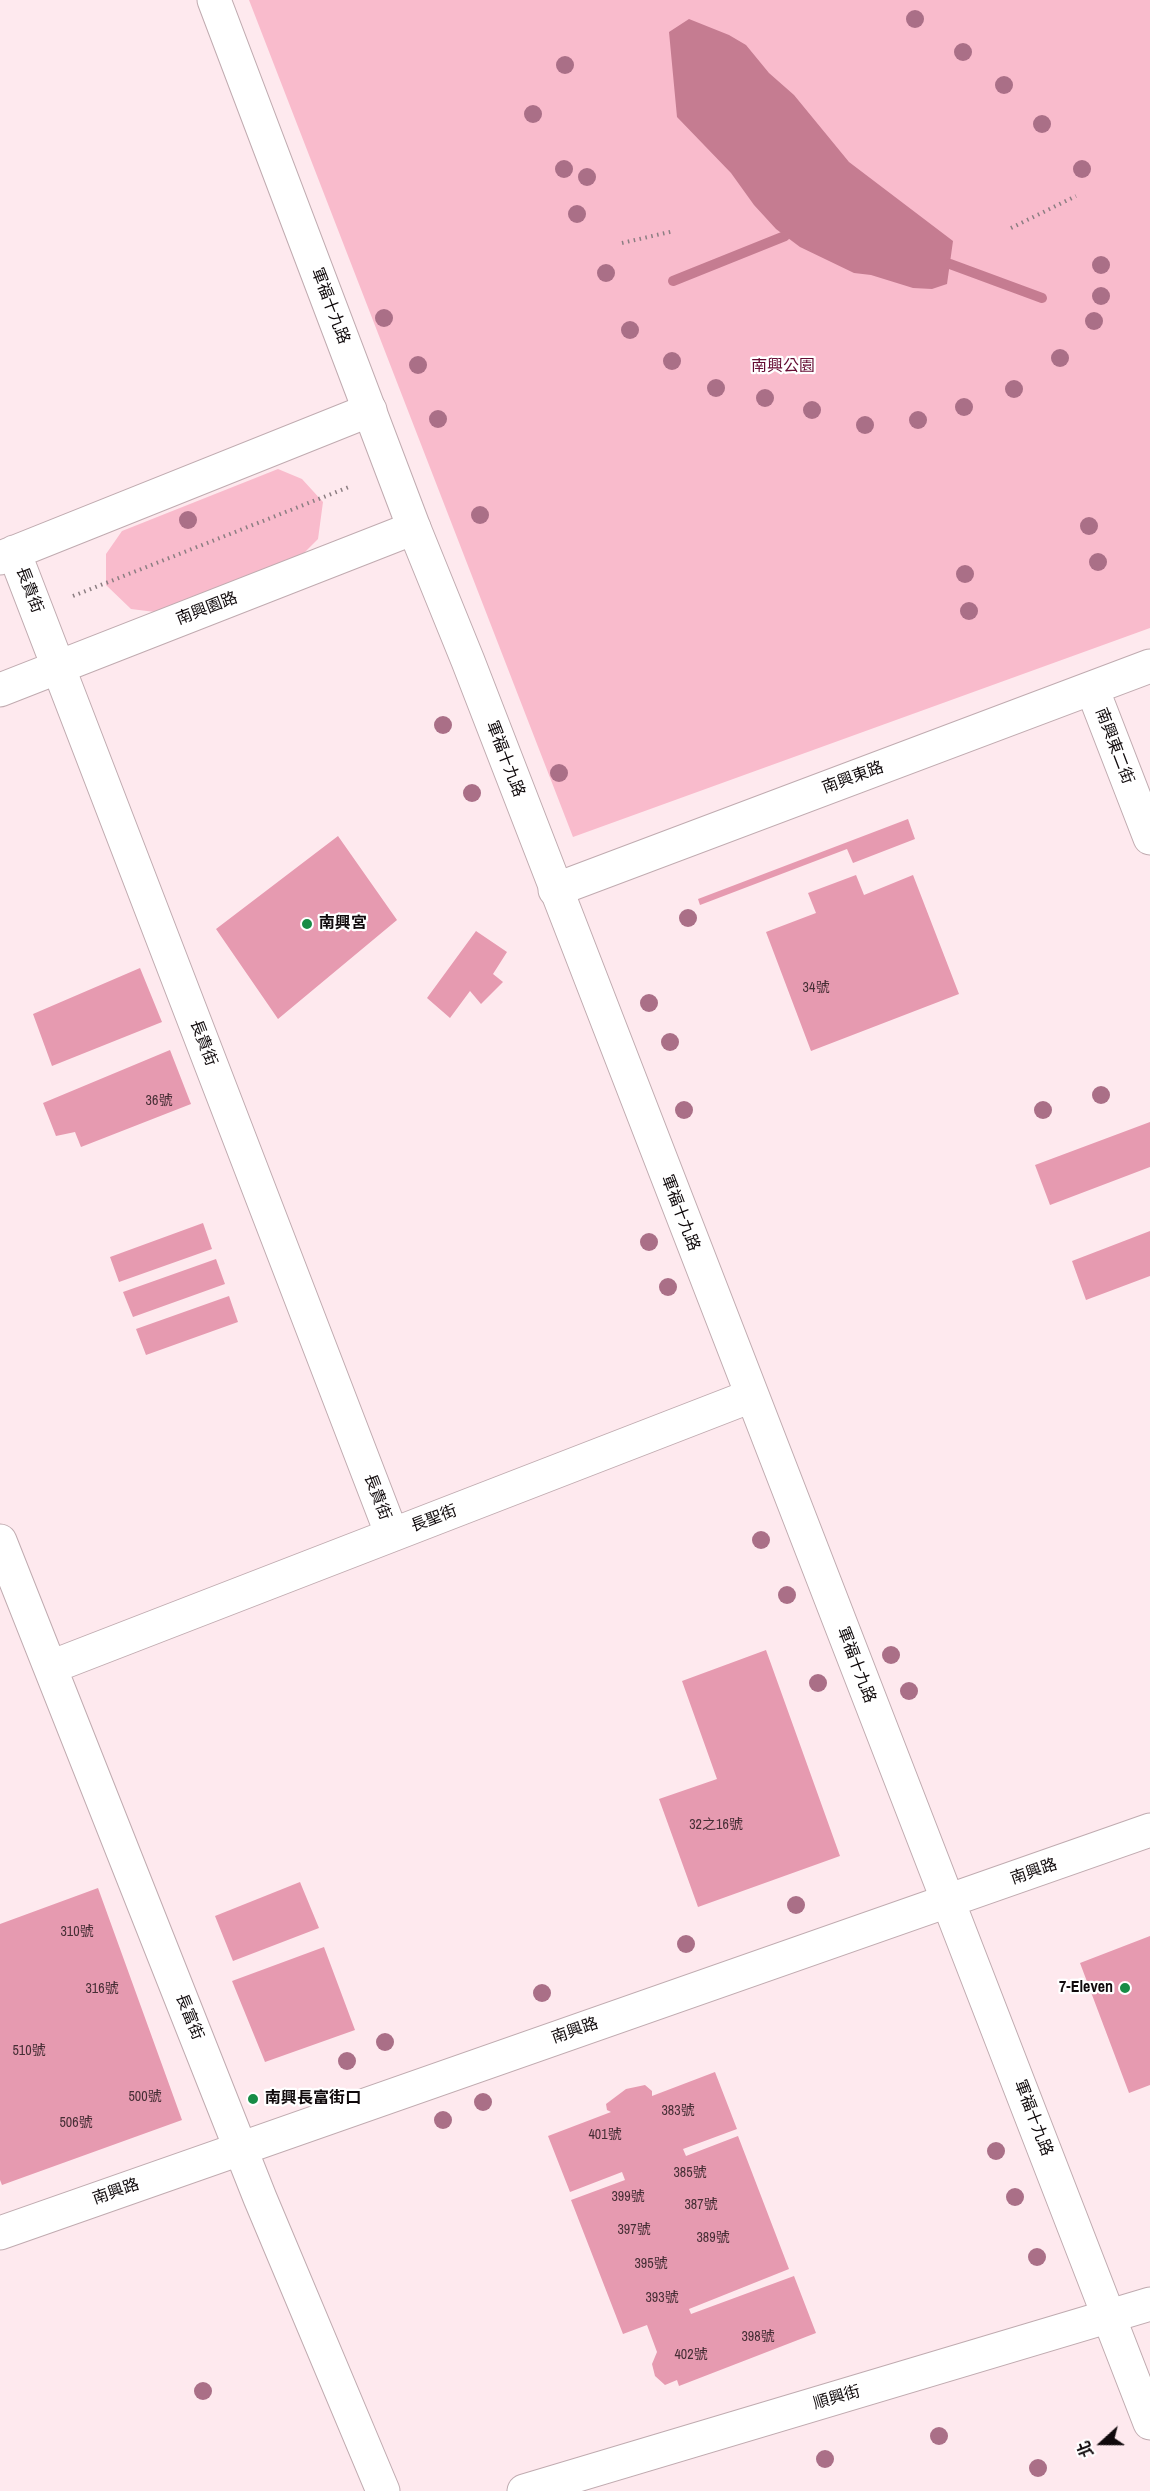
<!DOCTYPE html>
<html>
<head>
<meta charset="utf-8">
<style>
  body { margin:0 }
  #map { position:relative; width:1150px; height:2491px; overflow:hidden; background:#fee9ee; font-family:"Archivo Narrow","Noto Sans TC",sans-serif }
  canvas { display:block }
  .north { position:absolute; left:1072px; top:2413px; width:60px; height:60px; -webkit-text-stroke:4px #fff; paint-order:stroke; rotate:249deg; font-size:16px; font-weight:700; line-height:24px; text-align:center; color:#100a0c }
  .north::after { content:''; display:block; margin:auto; width:21px; height:27px; background:#100a0c; clip-path:polygon(50% 0,100% 100%,50% 72%,0 100%) }
</style>
</head>
<body>
<div id="map">
<canvas width="1150" height="2491"></canvas>
<div class="north">北</div>
</div>
<script>
const ctx = document.querySelector('canvas').getContext('2d');
ctx.lineJoin = 'round';
function fillPath(path, color) {
  ctx.fillStyle = color;
  ctx.fill(path, 'evenodd');
}
function trace(path, color, width, dash) {
  ctx.strokeStyle = color;
  ctx.lineWidth = width;
  ctx.lineCap = dash ? 'butt' : 'round';
  ctx.setLineDash(dash || []);
  ctx.stroke(path);
}
function label(font, color, halo, rows, align = 'center') {
  ctx.font = font + ' "Archivo Narrow","Noto Sans TC",sans-serif';
  ctx.lineWidth = 4.5;
  ctx.setLineDash([]);
  ctx.textBaseline = 'middle';
  ctx.strokeStyle = halo;
  ctx.fillStyle = color;
  for (const [text, x, y, turn = 0] of rows) {
    ctx.save();
    ctx.translate(x, y);
    ctx.rotate((+turn || 0) * Math.PI / 180);
    ctx.textAlign = isNaN(turn) ? turn : align;
    if (halo) ctx.strokeText(text, 0, 0);
    ctx.fillText(text, 0, 0);
    ctx.restore();
  }
}
const green = new Path2D(`
  M249,0H1150V628L573,837Z
  M278,469L302,479L323,502L318,539L300,557L155,612L131,609L106,585V554L122,531Z`);
const water = new Path2D(`
  M689,19L729,35L746,45L769,73L794,95L849,162L953,241L947,284L932,289L913,288L871,275L854,273L800,247L776,229L754,205L731,173L677,117L669,32Z`);
const stream = new Path2D(`
  M950,264L1042,298
  M673,281L785,236`);
const building = new Path2D(`
  M908,819L915,839L853,863L847,849L700,905L698,899Z
  M338,836L397,920L278,1019L216,929Z
  M856,875L864,895L913,875L959,994L811,1051L766,932L816,913L808,893Z
  M476,931L507,952L493,974L503,982L481,1004L470,991L450,1018L427,998Z
  M140,968L162,1022L52,1066L33,1014Z
  M170,1050L191,1104L81,1147L75,1132L56,1136L43,1103Z
  M1150,1122V1167L1050,1205L1035,1165Z
  M203,1223L212,1249L119,1282L110,1257Z
  M1150,1231V1276L1086,1300L1072,1261Z
  M216,1259L225,1284L133,1317L123,1292Z
  M229,1296L238,1322L146,1355L136,1329Z
  M766,1650L840,1856L698,1907L659,1799L717,1779L682,1681Z
  M300,1882L319,1928L233,1961L215,1916Z
  M98,1888L182,2120L2,2185L0,2180V1924Z
  M1150,1936V2085L1129,2093L1080,1963Z
  M324,1947L355,2030L265,2062L232,1981Z
  M715,2072L737,2129L683,2149L686,2156L738,2136L789,2269L689,2309L691,2314L794,2276L816,2333L679,2386L677,2380L665,2385L655,2376L652,2364L657,2352L647,2325L623,2334L571,2200L625,2180L622,2172L570,2192L548,2136L611,2112L607,2110L606,2104L626,2089L645,2085L652,2091V2096Z`);
const path = new Path2D(`
  M1011,228L1076,196
  M622,243L674,231
  M73,596L349,487`);
const minor = new Path2D(`
  M14,552L392,1535
  M0,558L370,410
  M1092,688L1150,838
  M0,690L414,528
  M555,890L1150,666
  M0,1541L260,2198L383,2491
  M51,1667L751,1396
  M524,2491L1150,2304`);
const tertiary = new Path2D(`
  M214,0L414,528L468,661L1150,2423
  M0,2233L1150,1830`);
const trees = [
  [915,19],
  [963,52],
  [565,65],
  [1004,85],
  [533,114],
  [1042,124],
  [564,169],
  [1082,169],
  [587,177],
  [577,214],
  [1101,265],
  [606,273],
  [1101,296],
  [384,318],
  [1094,321],
  [630,330],
  [1060,358],
  [672,361],
  [418,365],
  [716,388],
  [1014,389],
  [765,398],
  [964,407],
  [812,410],
  [438,419],
  [918,420],
  [865,425],
  [480,515],
  [188,520],
  [1089,526],
  [1098,562],
  [965,574],
  [969,611],
  [443,725],
  [559,773],
  [472,793],
  [688,918],
  [649,1003],
  [670,1042],
  [1101,1095],
  [684,1110],
  [1043,1110],
  [649,1242],
  [668,1287],
  [761,1540],
  [787,1595],
  [891,1655],
  [818,1683],
  [909,1691],
  [796,1905],
  [686,1944],
  [542,1993],
  [385,2042],
  [347,2061],
  [483,2102],
  [443,2120],
  [996,2151],
  [1015,2197],
  [1037,2257],
  [203,2391],
  [939,2436],
  [825,2459],
  [1038,2468]
];
const markers = [
  [307,924,6,"#178c46"],
  [1125,1988,6,"#178c46"],
  [253,2099,6,"#178c46"]
];
const numberNames = [
  ["34號",816,988],
  ["36號",159,1101],
  ["32之16號",716,1825],
  ["310號",77,1932],
  ["316號",102,1989],
  ["510號",29,2051],
  ["500號",145,2097],
  ["383號",678,2111],
  ["506號",76,2123],
  ["401號",605,2135],
  ["385號",690,2173],
  ["399號",628,2197],
  ["387號",701,2205],
  ["397號",634,2230],
  ["389號",713,2238],
  ["395號",651,2264],
  ["393號",662,2298],
  ["398號",758,2337],
  ["402號",691,2355]
];
const streetNames = [
  ["軍福十九路",330,306,69],
  ["長貴街",29,590,69],
  ["南興園路",207,609,-21],
  ["南興東二街",1114,746,69],
  ["軍福十九路",505,759,69],
  ["南興東路",853,778,-20],
  ["長貴街",203,1043,69],
  ["軍福十九路",680,1213,69],
  ["長貴街",377,1497,69],
  ["長聖街",434,1519,-21],
  ["軍福十九路",856,1665,69],
  ["南興路",1034,1872,-19],
  ["長富街",189,2017,68],
  ["南興路",575,2031,-19],
  ["軍福十九路",1033,2118,69],
  ["南興路",116,2192,-19],
  ["順興街",837,2398,-16]
];
const parkNames = [
  ["南興公園",783,367]
];
const poiNames = [
  ["南興宮",319,924],
  ["7-Eleven",1113,1988,"right"],
  ["南興長富街口",265,2099]
];
fillPath(green, '#f9bbcc');
fillPath(water, '#c57c91');
trace(stream, '#c57c91', 10);
fillPath(building, '#e69ab0');
trace(minor, '#c0abb0', 35);
trace(tertiary, '#c0abb0', 35);
trace(path, '#8c7e82', 4, [1.5, 4.5]);
trace(minor, '#fff', 33);
trace(tertiary, '#fff', 33);
ctx.fillStyle = '#aa6f87';
for (const [x, y] of trees) {
  ctx.beginPath();
  ctx.arc(x, y, 9, 0, 2 * Math.PI);
  ctx.fill();
}
for (const [x, y, r, color] of markers) {
  const dot = new Path2D();
  dot.arc(x, y, r, 0, 2 * Math.PI);
  ctx.fillStyle = color;
  ctx.fill(dot);
  trace(dot, '#fff', 2);
}
label('14px', '#462e35', null, numberNames);
label('16px', '#100a0c', '#fff', streetNames);
label('16px', '#650c33', '#fff', parkNames);
label('bold 16px', '#100a0c', '#fff', poiNames, 'left');
</script>
</body>
</html>
